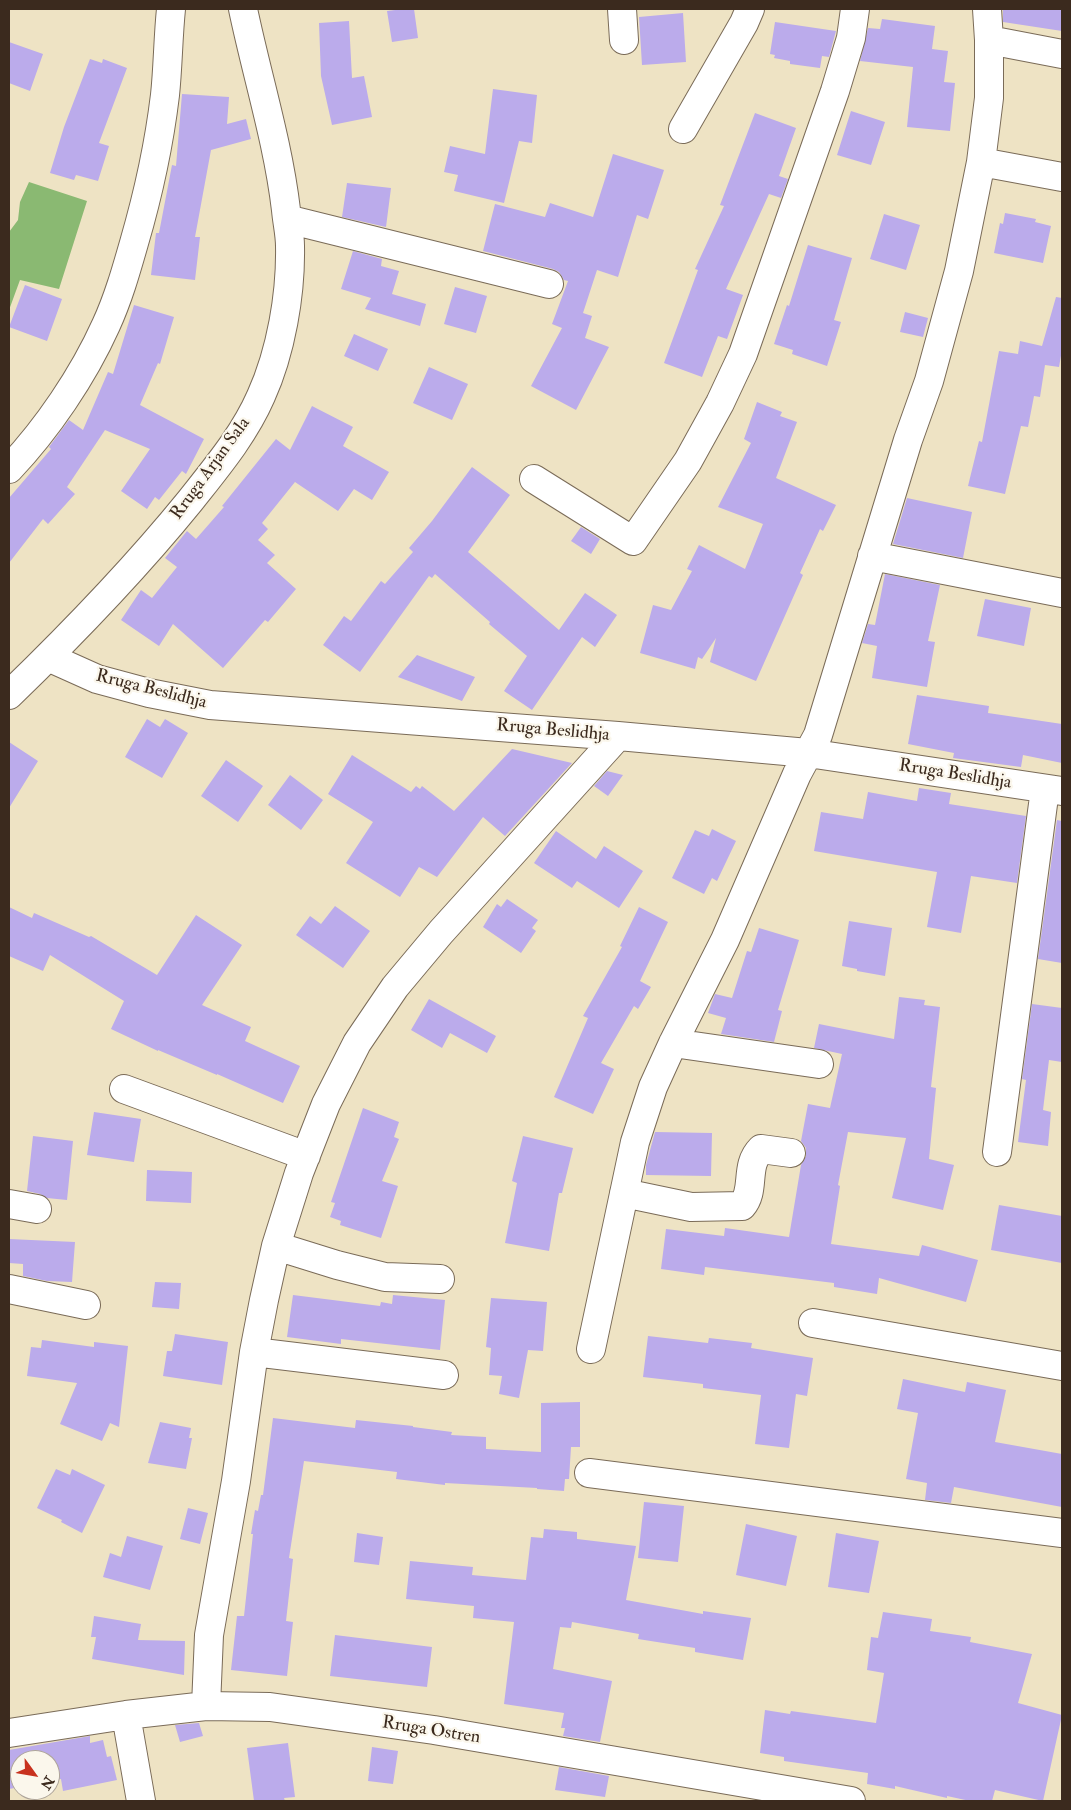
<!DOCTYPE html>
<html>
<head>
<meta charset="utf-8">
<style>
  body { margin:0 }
  #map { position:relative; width:1071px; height:1810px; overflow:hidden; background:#eee3c4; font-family:"IM FELL Double Pica",serif }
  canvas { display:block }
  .frame { position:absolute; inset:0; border:10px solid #3b2a1e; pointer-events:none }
  .north { position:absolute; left:10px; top:1750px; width:50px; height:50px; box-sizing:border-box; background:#fbf7ec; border:1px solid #aea59a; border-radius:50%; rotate:122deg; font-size:14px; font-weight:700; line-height:20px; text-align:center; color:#3b2a1e }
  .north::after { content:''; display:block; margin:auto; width:18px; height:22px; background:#c8321e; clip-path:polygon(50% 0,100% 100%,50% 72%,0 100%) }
</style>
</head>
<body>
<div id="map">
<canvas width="1071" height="1810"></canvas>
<div class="frame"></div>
<div class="north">N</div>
</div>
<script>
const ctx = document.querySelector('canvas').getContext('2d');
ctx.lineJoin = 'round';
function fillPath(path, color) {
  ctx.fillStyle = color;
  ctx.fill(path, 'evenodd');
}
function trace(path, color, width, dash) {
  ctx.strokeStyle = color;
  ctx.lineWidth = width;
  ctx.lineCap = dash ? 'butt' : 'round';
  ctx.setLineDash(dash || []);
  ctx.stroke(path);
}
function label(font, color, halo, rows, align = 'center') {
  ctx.font = font + ' "IM FELL Double Pica",serif';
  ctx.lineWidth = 4.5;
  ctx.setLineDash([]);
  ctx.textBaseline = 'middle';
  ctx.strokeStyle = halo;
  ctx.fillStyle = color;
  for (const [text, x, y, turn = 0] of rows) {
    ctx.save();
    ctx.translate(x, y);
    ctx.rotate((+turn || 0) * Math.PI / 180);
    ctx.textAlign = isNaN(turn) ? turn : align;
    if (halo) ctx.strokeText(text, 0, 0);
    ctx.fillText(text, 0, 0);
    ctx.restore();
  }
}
const forest = new Path2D(`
  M29,182L87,201L59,289L20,280L9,310V232L18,220L20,202Z`);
const building = new Path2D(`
  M403,9H414L418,38L392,42L387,11Z
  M1003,9H1062V31L1003,22Z
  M683,13L686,62L642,65L639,17Z
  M882,19L935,26L932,49L948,51L944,82L955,83L950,131L907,127L913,67L860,61L868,28L880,29Z
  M349,21L352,78L364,76L372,117L332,125L321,76L319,23Z
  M775,22L836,31L829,57L822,56L820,68L790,64V61L774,58L775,55L770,54Z
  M9,42L43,54L30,91L9,83Z
  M90,59L102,63L103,59L127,68L99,143L109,146L98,181L76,175L74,180L50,173L64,127Z
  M493,89L537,95L532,143L519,141L504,203L454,191L458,175L444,172L450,146L485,154Z
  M182,94L229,97L227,124L246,119L251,139L211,150L195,237H200L195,280L151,275L156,233H159L172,165L176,166Z
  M851,111L885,122L871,165L837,155Z
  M755,113L796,128L779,176L788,179L781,198L769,194L726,289L743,295L727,339L718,336L702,377L664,363L698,270L695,269L724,206L720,205Z
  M613,154L664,170L648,219L637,215L618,277L597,270L583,313L592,316L585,338L609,347L576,410L531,386L562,328L552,324L568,281L564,280L559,272L553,269L483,251L495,204L545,217L550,203L593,217Z
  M347,183L391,188L386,227L342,217Z
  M1005,213L1036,219L1035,222L1051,226L1043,263L994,253L1000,223L1003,224Z
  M884,214L920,225L906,270L870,259Z
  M808,245L852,258L834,320L841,322L827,366L792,354L793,350L774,344L787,305L789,306Z
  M353,251L382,259L381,266L399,271L392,294L426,304L420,326L365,309L371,298L341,289Z
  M25,285L62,299L47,341L9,327Z
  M455,287L487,296L476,333L444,324Z
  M1056,297L1062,298V350L1059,367L1045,365L1040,397L1034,396L1028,427L1021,426L1005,494L968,486L979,441L982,442L999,351L1018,354L1020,341L1042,346Z
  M134,305L174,317L160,364L158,363L140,405L204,439L186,474L182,471L159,500L155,497L147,509L121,491L150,449L105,430L67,487L75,494L48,524L43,519L9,563V498L51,449L49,447L69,420L83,430L108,372L113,374Z
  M905,312L928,318L923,337L900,332Z
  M354,334L388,349L378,371L344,356Z
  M429,367L468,384L452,420L413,403Z
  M757,402L782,412L780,416L797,422L776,478L836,505L823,531L820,529L800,573L803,575L756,681L710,662L716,638L702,659L698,657L695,669L640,653L653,605L671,610L692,571L687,569L699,545L745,569L763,524L718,507L751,443L744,439Z
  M312,406L353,427L343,446L389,472L372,500L354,489L338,511L295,482L262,523L268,529L258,540L275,555L267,563L296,589L268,622L265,620L223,668L173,624L159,646L121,620L141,590L152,598L177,567L165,558L187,531L196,539L224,507L222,506L276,439L290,450Z
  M472,467L510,495L468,552L559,630L585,593L617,615L595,647L582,637L532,710L504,691L527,656L489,624L490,622L435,574L432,578L429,576L360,672L323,645L344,616L351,621L381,581L385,584L413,552L409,548L432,521Z
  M907,498L972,512L963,558L893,544Z
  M581,527L600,539L591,554L571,541Z
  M885,574L940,585L928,641L935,642L927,687L872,678L877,646L862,643L868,624L875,625Z
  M985,599L1031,608L1024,646L977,636Z
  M417,655L475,677L462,701L398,677Z
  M917,695L989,706L988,713L1062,724V763L1023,755L1021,767L953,758L954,753L908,744Z
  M147,719L160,727L165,719L188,733L162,778L125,757Z
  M9,742L38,761L9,808Z
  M512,749L572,763L505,836L483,817L437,877L419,867L400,897L346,863L373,822L328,794L352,755L411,792L416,786L420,789L422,786L454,811Z
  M226,760L263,786L238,822L201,796Z
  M607,771L623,775L608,796L594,786Z
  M290,775L323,800L301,830L268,805Z
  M919,788L951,793L949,804L1026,816L1017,883L971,876L961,933L927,927L937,872L814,851L821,812L863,819L868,792L917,801Z
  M1057,820L1062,821V963L1038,959Z
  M712,829L736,841L717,881L712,878L704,894L672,878L695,830L709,836Z
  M556,831L596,859L604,846L643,871L619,908L577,881L572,888L534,863Z
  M507,899L538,920L532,928L536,931L521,953L483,927L497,904L501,907Z
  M335,906L370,931L343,968L296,935L310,916L321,924Z
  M9,907L32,918L34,913L89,937L91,936L157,975L196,915L242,945L202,1005L251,1027L245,1041L300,1066L283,1103L217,1074V1075L158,1050V1051L111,1029L124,1001L50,955L43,971L9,956Z
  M639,907L668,922L640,981L651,987L638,1009L634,1006L601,1063L614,1069L593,1114L554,1097L588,1018L583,1016L622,947L620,946Z
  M849,921L892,928L885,976L857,971V969L842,966Z
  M759,928L799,940L778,1010L782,1011L774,1042L721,1034L726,1018L708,1013L715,994L732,998L747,951L751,952Z
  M899,997L925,1000L924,1005L940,1007L931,1087L936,1088L929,1159L954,1165L943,1210L892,1198L906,1138L848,1132L838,1185L840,1186L831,1244L919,1256L922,1245L978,1260L966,1302L879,1278L877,1294L834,1287V1283L705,1267L704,1275L661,1269L666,1229L724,1236L725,1228L789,1237L801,1165L806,1156V1148L801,1141L808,1104L830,1108L842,1054L814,1048L819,1024L894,1039Z
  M429,999L496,1036L487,1053L450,1033L442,1048L411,1030Z
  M1032,1004L1062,1008V1062L1049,1060L1043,1110L1051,1112L1048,1146L1018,1142L1026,1080L1022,1079Z
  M363,1108L399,1122L394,1137L399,1139L382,1181L398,1186L381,1238L340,1225L341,1221L330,1217L335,1203L331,1202Z
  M94,1112L141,1119L134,1162L87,1155Z
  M655,1132L712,1133L711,1176L646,1175V1165Z
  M33,1136L73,1141L67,1200L47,1198L40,1194L27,1191Z
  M523,1136L573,1148L562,1193H559L549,1251L505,1243L517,1183L512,1181Z
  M147,1170L192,1172L191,1203L146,1201Z
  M999,1205L1062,1216V1263L991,1250Z
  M9,1239L75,1242L72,1282L47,1281L23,1276V1264L9,1263Z
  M155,1282L181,1283L179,1309L152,1307Z
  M293,1295L380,1306L381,1302L392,1304L393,1295L445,1300L440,1350L341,1339V1344L287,1337Z
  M491,1298L547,1302L543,1351L528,1350L519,1398L499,1394L502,1376L489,1375L491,1348L486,1347Z
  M175,1334L228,1342L222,1385L163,1376L167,1351H172Z
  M648,1336L708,1343L709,1338L752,1343L751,1348L813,1358L807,1396L796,1394L789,1448L755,1444L761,1395L703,1388V1384L643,1377Z
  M42,1340L94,1347V1342L128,1346L119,1427L110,1423L102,1441L60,1424L77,1383L27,1376L31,1347L41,1348Z
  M903,1379L965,1392L967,1382L1006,1390L995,1442L1062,1454V1507L954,1487L951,1503L925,1500L927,1483L906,1479L918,1413L897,1409Z
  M580,1402V1447H571L569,1479H565L564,1491L537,1489V1488L445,1483V1485L396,1479L397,1472L304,1461L289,1558L293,1559L286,1621L293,1622L287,1676L231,1670L237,1616H244L253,1534H251L255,1510L258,1511L261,1495H263L273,1418L355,1428L356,1420L413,1426V1427L452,1432L451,1435L486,1437V1449L541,1452V1403Z
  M160,1422L191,1428L189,1438H192L186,1469L148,1463Z
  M56,1469L70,1475L72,1469L105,1485L82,1533L61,1522L62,1520L37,1508Z
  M644,1502L684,1506L678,1562L638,1558Z
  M188,1508L208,1513L200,1544L180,1539Z
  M746,1524L797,1536L786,1586L736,1575Z
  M544,1529L577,1532V1539L636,1546L626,1600L703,1614V1611L751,1618L743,1660L695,1652V1648L638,1639L639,1634L572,1622L571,1628L560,1627L553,1669L612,1681L600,1742L563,1736L565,1728H561L564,1713L504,1704L514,1622L473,1618L474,1606L406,1599L410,1561L473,1567L472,1575L526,1580L531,1537L543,1538Z
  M357,1533L383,1537L379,1565L354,1562Z
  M836,1533L879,1541L869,1593L828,1587Z
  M127,1536L163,1546L150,1590L103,1577L110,1553L121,1557Z
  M883,1612L932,1619L930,1631L971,1637L970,1642L1032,1654L1018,1703L1062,1715L1043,1801L995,1790L992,1801H970L947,1796V1798L895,1786V1789L867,1784L868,1773L784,1761V1757L760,1753L765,1710L790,1714L791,1711L876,1723L884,1673L867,1670L871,1637L878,1638Z
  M94,1616L141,1624L138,1640L185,1641L184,1675L92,1659L96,1637H91Z
  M335,1635L432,1647L427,1687L330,1676Z
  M199,1723L203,1736L180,1742L175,1725Z
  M90,1736V1743L103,1740L107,1757L111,1756L117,1780L63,1791L61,1779L50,1781V1760H20V1787L9,1789V1750Z
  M288,1743L295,1797L284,1798L285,1801H254L247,1748Z
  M372,1747L398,1751L393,1784L368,1781Z
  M559,1767L609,1776L605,1797L555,1790Z`);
const minor = new Path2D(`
  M622,9L624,40
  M989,40L1062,54
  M683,129L744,23L750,9
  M981,162L1062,177
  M287,219L549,284
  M9,469C47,429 83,376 106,325C118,299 126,271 134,243C148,195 159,145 165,95C168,67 168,38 171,9
  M534,479L633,541L688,461L720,403L743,354L835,91L851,38L855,9
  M872,556L1062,593
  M48,657L97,679L149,693L210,705L618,736L808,753L1062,791
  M9,695C72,634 134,570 190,501C216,468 244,435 261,396C281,352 291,294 290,246C290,234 287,222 286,210C278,142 257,76 243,9
  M673,1043L819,1064
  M124,1089L306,1156
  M997,1152L1045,789
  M624,1193L691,1207L742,1206C756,1190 744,1166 761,1149L791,1153
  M9,1204L37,1209
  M276,1246L337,1265L385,1277L440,1279
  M9,1289L86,1305
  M813,1323L1062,1366
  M591,1349L635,1142L653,1087L673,1043L725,940L797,774L818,735L908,440L929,381L959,271L981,162L989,98V40L987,9
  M254,1352L444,1375
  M589,1473L1062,1533
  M206,1706L209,1635L236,1481L254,1352L264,1300L276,1246L299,1173L326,1104L357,1043L395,987L441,932L618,736
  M126,1715L141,1801
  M9,1733L126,1715L206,1706L270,1707L434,1730L851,1801`);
const streetNames = [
  ["Rruga Arjan Sala",211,469,-54],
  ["Rruga Beslidhja",151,690,14],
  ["Rruga Beslidhja",553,731,5],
  ["Rruga Beslidhja",955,775,9],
  ["Rruga Ostren",431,1731,9]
];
fillPath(forest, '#8ab972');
fillPath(building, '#bbabeb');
trace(minor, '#7a6b58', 30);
trace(minor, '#fff', 28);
label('18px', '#3b2a1e', '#fbf7ec', streetNames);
</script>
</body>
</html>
